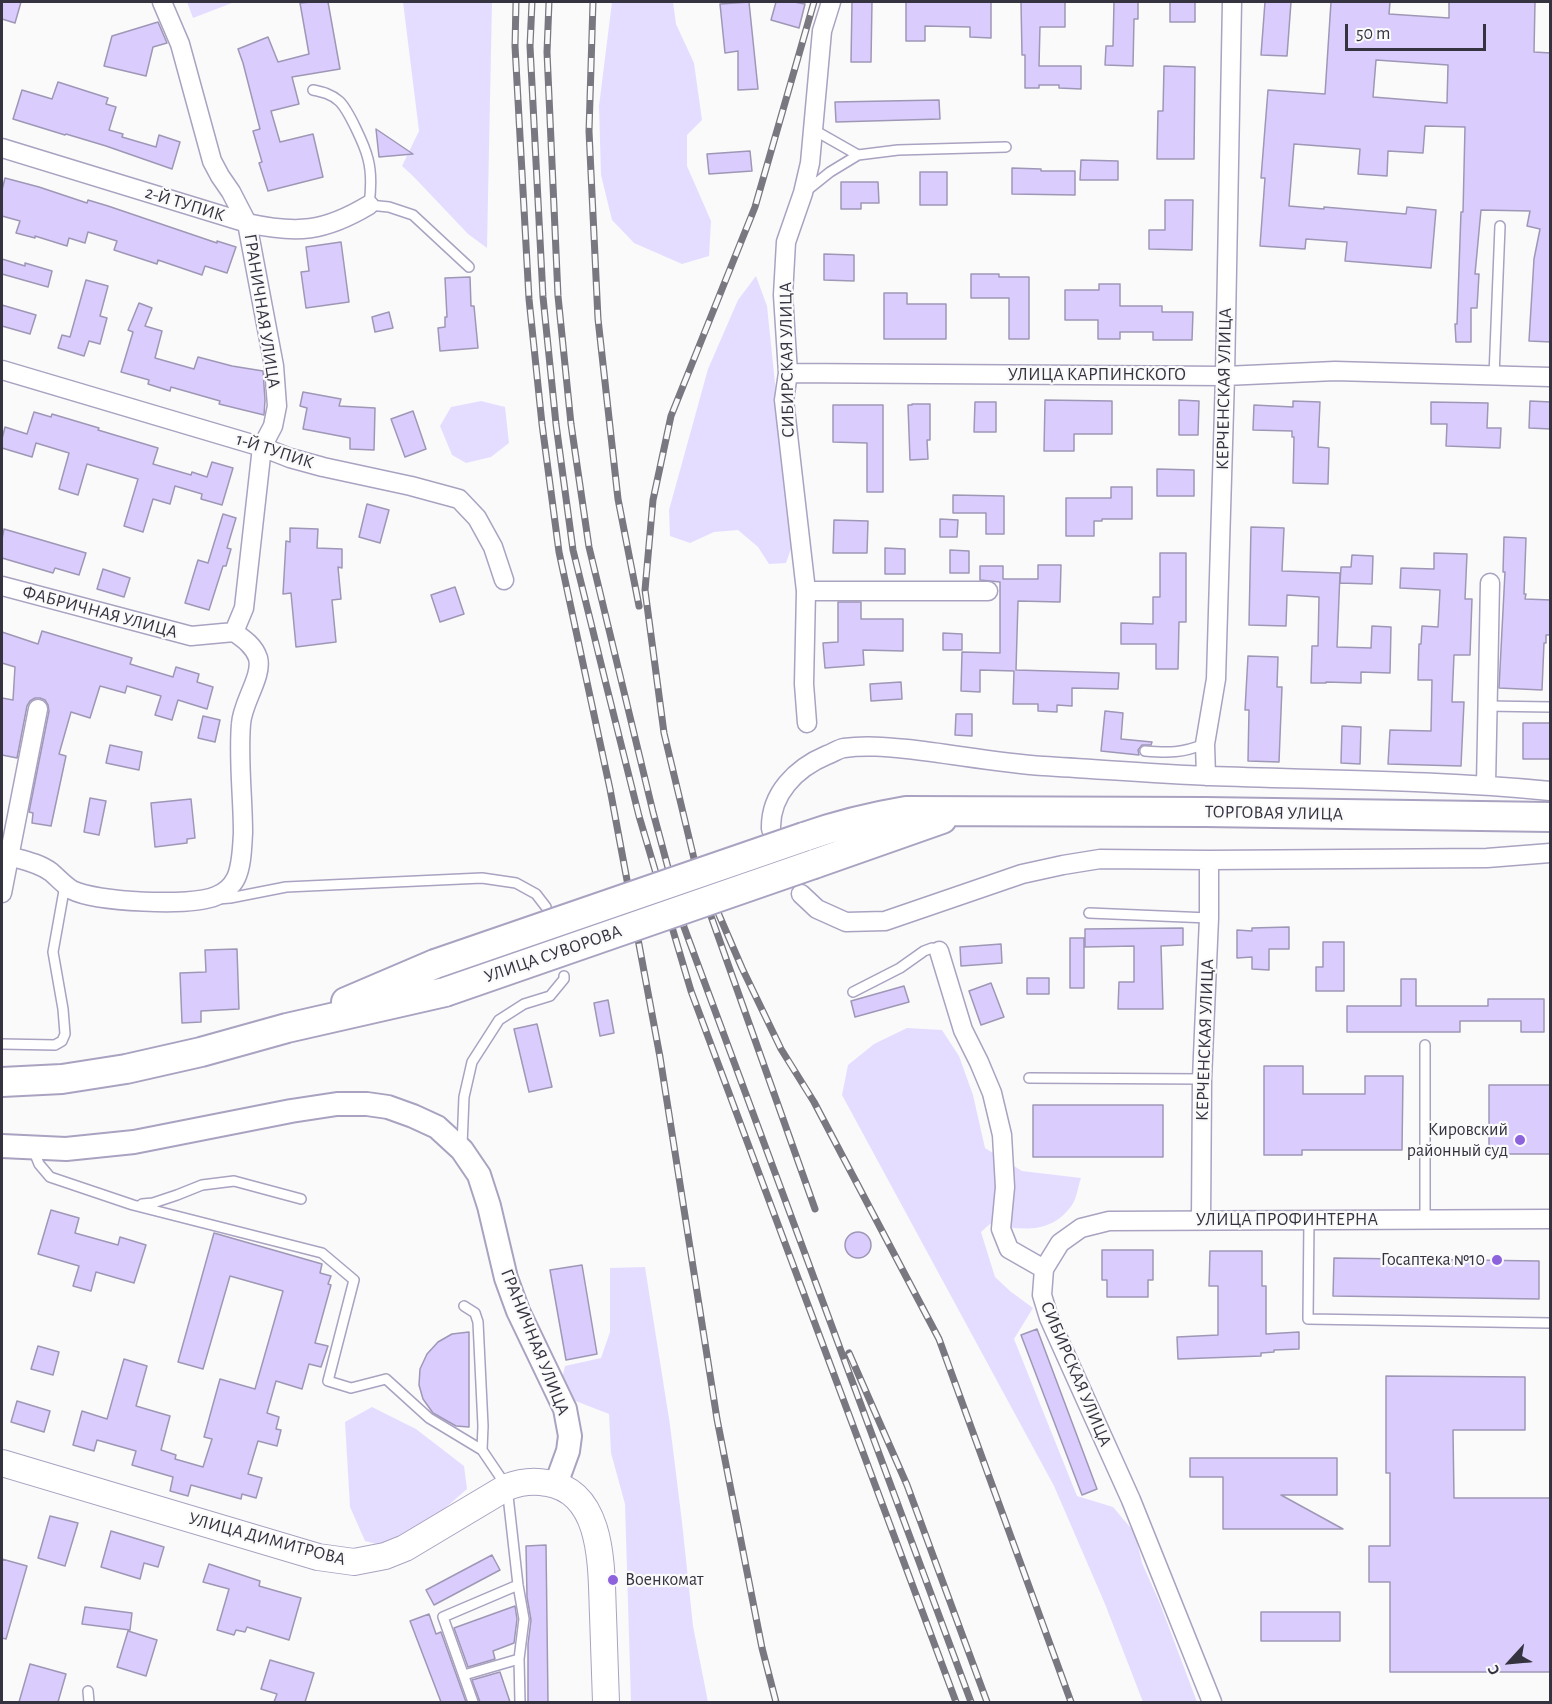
<!DOCTYPE html>
<html>
<head>
<meta charset="utf-8">
<style>
  body { margin:0 }
  #map { position:relative; width:1552px; height:1704px; overflow:hidden; background:#fafafa; font-family:"Alegreya Sans",sans-serif }
  canvas { display:block }
  .frame { position:absolute; inset:0; border:3px solid #363340; pointer-events:none }
  .north { position:absolute; left:1480px; top:1632px; width:60px; height:60px; -webkit-text-stroke:4px #fafafa; paint-order:stroke; rotate:244deg; font-size:16px; font-weight:700; line-height:24px; text-align:center; color:#363340 }
  .north::after { content:''; display:block; margin:auto; width:21px; height:27px; background:#363340; clip-path:polygon(50% 0,100% 100%,50% 72%,0 100%) }
  .scale { position:absolute; left:1345px; top:24px; width:141px; height:27px; box-sizing:border-box; border:3px solid #363340; border-top:0; padding-left:8px; font-size:18px; line-height:21px; white-space:nowrap; color:#363340; -webkit-text-stroke:4px #fafafa; paint-order:stroke }
</style>
</head>
<body>
<div id="map">
<canvas width="1552" height="1704"></canvas>
<div class="frame"></div>
<div class="north">С</div>
<div class="scale">50 m</div>
</div>
<script>
const ctx = document.querySelector('canvas').getContext('2d');
ctx.lineJoin = 'round';
function fillPath(path, color) {
  ctx.fillStyle = color;
  ctx.fill(path, 'evenodd');
}
function trace(path, color, width, dash) {
  ctx.strokeStyle = color;
  ctx.lineWidth = width;
  ctx.lineCap = dash ? 'butt' : 'round';
  ctx.setLineDash(dash || []);
  ctx.stroke(path);
}
function label(font, color, halo, rows, align = 'center') {
  ctx.font = font + ' "Alegreya Sans",sans-serif';
  ctx.lineWidth = 4.5;
  ctx.setLineDash([]);
  ctx.textBaseline = 'middle';
  ctx.strokeStyle = halo;
  ctx.fillStyle = color;
  for (const [text, x, y, turn = 0] of rows) {
    ctx.save();
    ctx.translate(x, y);
    ctx.rotate((+turn || 0) * Math.PI / 180);
    ctx.textAlign = isNaN(turn) ? turn : align;
    if (halo) ctx.strokeText(text, 0, 0);
    ctx.fillText(text, 0, 0);
    ctx.restore();
  }
}
const green = new Path2D(`
  M187,2H231L232,3L193,18Z
  M403,2H492L487,248L468,234L413,176L402,166L419,131Z
  M612,2H673L676,24L694,63L702,120L687,135V166L711,221L709,256L682,264L634,243L612,220L601,175L599,106Z
  M756,276L767,306L792,546L786,563L769,564L758,547L738,530L714,532L690,543L670,536L669,510L708,369L738,300Z
  M481,401L505,407L509,443L491,457L466,463L452,455L440,426L451,407Z
  M907,1028L942,1030L959,1056L973,1095L985,1148L1022,1171L1081,1178C1078,1186 1077,1198 1072,1205C1051,1235 1021,1230 990,1224L981,1232L995,1277L1010,1291L1033,1308L1014,1339L1077,1496L1113,1507L1135,1533L1142,1563L1159,1601L1197,1702H1143L1105,1604L1054,1486L842,1095L848,1065L874,1044Z
  M645,1267L670,1425L682,1522L693,1626L708,1702H631L625,1504L611,1453L609,1414L573,1400L562,1379L565,1366L601,1358L610,1332V1268Z
  M372,1407L416,1429L464,1466L467,1489L421,1529L385,1546L365,1541L350,1507L345,1422Z`);
const building = new Path2D(`
  M2,2H21L15,23L2,19Z
  M311,2H328L340,69L292,77L299,104L271,111L280,142L313,134L323,177L268,191L259,163L262,162L253,131L260,129L243,63L238,49L268,37L278,62L309,54L300,3Z
  M749,2L758,89L738,90V51L725,53L720,4Z
  M776,2H794L805,4L799,28L771,20Z
  M852,2H872L871,62H851Z
  M906,2H991V38L970,37V27L925,26V41H906Z
  M1021,2H1065V27H1040L1039,66H1081V89L1059,88V85H1039V88H1025V55H1022Z
  M1114,2H1138V19H1134L1133,66L1105,65L1106,46H1113Z
  M1170,2H1195V22H1170Z
  M1265,2H1291L1287,56L1261,55Z
  M1331,2H1390L1389,14L1449,18V2H1535L1534,52L1551,53V342L1529,341L1534,259L1540,229L1527,226L1530,211L1481,210L1475,274H1479L1477,308H1471V342H1456L1455,324H1457L1461,212H1463L1465,127L1425,126L1423,153L1388,151L1387,176L1358,174L1360,149L1294,144L1289,206L1324,209V207L1406,214L1407,207L1436,210L1431,268L1345,261L1347,242L1306,239L1305,249L1260,246L1265,178H1261L1268,90L1325,94ZM1376,60L1448,65L1447,103L1373,97Z
  M158,22L167,43L153,47L146,76L104,66L112,36Z
  M1164,66L1195,67L1194,159H1157L1158,111H1163Z
  M58,82L108,98L106,104L116,107L109,130L123,134L122,137L156,147L159,135L180,142L172,169L106,146L66,134L65,135L13,119L22,90L52,99Z
  M939,100L940,119L836,122L835,102Z
  M376,129L413,154L379,157Z
  M750,151L752,171L709,174L707,154Z
  M1081,160L1118,161V180H1080Z
  M1012,168L1041,169V171H1075V195L1012,194Z
  M920,172H947V205H920Z
  M5,178L39,187L87,203L88,200L108,206L217,243V241L236,247L227,273L205,266L202,275L158,260L157,264L114,250L117,241L88,232L85,243L69,238L67,246L35,236V238L16,233L20,221L2,216V190Z
  M841,182H878L879,203H861V209H841Z
  M1165,200H1193L1192,250L1149,249V230H1165Z
  M341,242L349,302L306,308L301,272L309,271L306,247Z
  M824,254L854,255V281L824,280Z
  M2,259L25,266V263L52,271L48,287L2,274Z
  M971,274H999V277H1029V339H1009V298H971Z
  M470,277L471,306H474L478,348L440,351L438,328L445,327V317H447L445,278Z
  M86,280L108,286L100,316L107,318L100,344L89,341L84,356L58,348L62,335L70,337Z
  M1099,284H1120V306H1162V312H1193L1192,340H1153V332H1120V339H1098V320H1065V290H1099Z
  M884,293H907V304H946V339H884Z
  M139,303L152,308L145,326L162,331L155,358L194,369L198,357L232,366L263,371L265,400L264,415L219,404L220,401L171,387L170,391L148,384L149,380L121,372L133,332L128,330Z
  M2,305L36,315L30,334L2,326Z
  M389,312L393,328L375,332L372,317Z
  M303,392L341,399L339,406L375,408L374,450L350,449V438L303,429L307,408L300,406Z
  M1045,400L1112,401V434H1074V451H1044Z
  M1179,400L1199,401L1198,435H1179Z
  M1293,401L1320,402L1318,447L1329,448L1328,484L1293,483L1294,437H1292V431L1253,430L1254,405L1293,407Z
  M1530,401L1551,402V429L1529,428Z
  M975,402H996V432H974Z
  M1431,402L1488,403L1487,428H1501L1500,448L1446,446L1447,424H1431Z
  M912,404H930V440H927L928,459L910,460L908,405H912Z
  M833,405H883V492H867V443L833,442Z
  M413,411L426,449L405,457L391,419Z
  M34,412L51,417L52,414L99,428L98,430L158,448L153,464L191,475L192,472L207,477L212,462L233,468L222,505L201,499L202,494L175,486L170,504L153,499L143,532L124,526L138,479L87,464L78,495L59,489L69,453L36,443L32,457L2,448V439L5,427L27,434Z
  M1157,469L1194,470V496H1157Z
  M1111,487H1132V519H1102V521H1094V536H1066V498H1111Z
  M953,495L1004,496V534H986V513H953Z
  M367,504L389,510L380,543L359,537Z
  M223,514L236,518L227,548L231,549L226,566H223L209,610L185,603L198,560L208,563Z
  M940,519L958,520L957,537H940Z
  M834,520L868,521L867,553H833Z
  M1251,527L1284,528L1282,571L1340,573L1337,647L1371,648L1372,626L1391,627L1390,673L1361,672V683L1326,682V683H1311L1312,646H1318L1319,597L1287,595L1286,626L1249,625Z
  M290,528L318,529L317,548L342,549V568L338,567L341,599L332,600L336,642L296,647L291,593L283,594L286,541L290,542Z
  M4,529L86,553L79,575L55,568L53,573L2,558V539Z
  M1504,537L1526,538L1524,594H1526L1525,599L1551,600V635H1546V643H1544L1542,690L1499,688L1505,572H1503Z
  M885,548L905,549V574H885Z
  M950,550L969,551V573H950Z
  M1160,553H1186V622H1179L1178,669H1156V644H1121V623L1153,624V597H1160Z
  M1434,553L1467,554L1465,599H1472L1470,655H1454L1452,702H1464L1461,766L1388,764L1390,730L1431,731L1432,680H1418L1419,644H1421L1422,626L1438,627L1440,590L1400,588L1401,568L1434,569Z
  M1352,555L1373,556L1372,584L1340,583L1341,567H1351Z
  M1038,565H1061L1060,602L1018,601L1016,670L1119,673L1118,689L1072,688V706L1057,705V712L1038,711V704H1013L1014,671L980,670V692L961,691L962,652L1000,653V582L980,580V566H1003V579H1038Z
  M103,569L130,578L124,597L97,589Z
  M455,587L464,614L440,622L431,595Z
  M838,602H861V619H903V651L863,650L864,665L825,668L823,643L838,642Z
  M42,631L132,658L130,664L173,677L176,667L199,674L197,682L213,687L207,709L178,700L172,720L155,715L161,696L127,686L125,693L100,686L90,718L71,712L59,754L66,756L51,826L32,823L33,813L29,812L49,711L48,705L45,700L40,698H35L30,701L27,706L17,758L2,755V698L13,700L15,667L2,663V632L38,644Z
  M943,633L962,634V650H943Z
  M1248,656L1278,657L1277,687H1282L1279,762L1248,761L1249,710H1245Z
  M901,682L902,699L871,701L870,684Z
  M1105,711L1123,713L1121,739L1152,742L1151,745H1142L1138,750L1139,755L1101,751Z
  M956,714H972V736L955,735Z
  M203,716L220,720L215,742L198,738Z
  M1523,723H1551V759H1523Z
  M1342,726L1361,727L1360,764L1341,763Z
  M110,745L142,752L139,770L106,763Z
  M90,798L106,801L99,835L84,832Z
  M191,799L195,838L187,839V843L155,847L151,803Z
  M1289,927V949H1269V970L1252,969V957L1237,958V930L1252,931V928Z
  M1183,928V945L1161,946L1163,1009H1118L1119,982H1134V946L1085,947V929Z
  M1070,938H1084V988H1070Z
  M1323,942H1344V991H1316V967H1323Z
  M1001,944L1002,963L961,966L960,947Z
  M237,949L239,1009L201,1011V1022L182,1023L180,973L206,972L205,950Z
  M1027,978H1049V994H1027Z
  M1401,979H1416V1006H1488V999H1544V1032H1521V1021H1460V1032H1347V1006H1401Z
  M991,983L1004,1017L981,1025L969,991Z
  M904,986L909,1002L855,1017L851,1001Z
  M608,1000L614,1033L600,1036L594,1003Z
  M537,1024L552,1087L529,1092L514,1029Z
  M1264,1066H1303V1094H1365V1076H1403L1402,1150H1302V1155H1264Z
  M1489,1085H1551V1154H1489Z
  M1033,1105H1163V1157H1033Z
  M51,1210L79,1218L75,1233L118,1245L120,1237L146,1245L134,1283L96,1272L91,1291L73,1286L79,1266L38,1254Z
  M845 1245a13 13 0 1 1 26 0a13 13 0 1 1-26 0Z
  M214,1233L322,1264L320,1273L331,1276L328,1284L331,1285L315,1343L328,1346L321,1367L309,1364L302,1389L276,1381L267,1413L279,1417L276,1429L281,1430L277,1446L258,1441L248,1474L262,1478L256,1498L242,1494L241,1499L191,1485L188,1496L170,1491L173,1477L132,1465L136,1451L97,1440L94,1451L73,1445L82,1411L107,1419L124,1359L147,1366L136,1406L170,1416L161,1450L176,1455L175,1459L203,1467L212,1439L204,1437L220,1379L255,1389L283,1291L230,1276L203,1369L178,1362Z
  M1102,1250H1153V1280H1148V1297H1107V1280H1102Z
  M1210,1251H1262V1286H1266V1334L1299,1332V1349L1274,1350V1352L1261,1353V1356L1178,1359L1177,1337L1218,1335V1286H1209Z
  M1334,1258L1539,1261V1299L1333,1296Z
  M582,1265L597,1354L566,1360L550,1270Z
  M1037,1329L1097,1489L1082,1495L1021,1335Z
  M469,1332V1427L456,1426L433,1413L423,1399L419,1385L420,1369L427,1354L438,1342L452,1334Z
  M38,1346L59,1352L53,1375L31,1369Z
  M1386,1376L1525,1377V1430H1453L1454,1498H1551V1672H1390V1582H1369V1546H1390V1473H1386Z
  M17,1401L50,1411L44,1432L11,1422Z
  M1190,1458H1337V1495H1281L1343,1529H1223V1477H1190Z
  M50,1516L78,1523L65,1566L38,1558Z
  M111,1531L164,1547L158,1567L144,1563L140,1579L101,1567Z
  M546,1545L548,1702H528V1644L531,1620L527,1597L526,1546Z
  M492,1555L500,1570L434,1605L426,1590Z
  M2,1559L27,1566L6,1639L2,1638Z
  M209,1564L260,1581L259,1586L301,1598L289,1640L247,1627L245,1632L236,1630L234,1635L217,1630L229,1589L203,1582Z
  M515,1606L517,1619L514,1643L493,1651L495,1659L468,1667L454,1628Z
  M85,1607L132,1613L130,1630L82,1624Z
  M1261,1612H1340V1641H1261Z
  M429,1614L436,1634L441,1632L466,1702H441L410,1621Z
  M128,1631L157,1640L146,1676L117,1667Z
  M270,1660L314,1673L305,1702H274L277,1694L261,1689Z
  M30,1664L66,1674L58,1702H19Z
  M500,1672L510,1702H480L472,1680Z`);
const service = new Path2D(`
  M313,90C323,92 331,94 339,101C348,109 365,146 368,159C372,174 371,190 369,205L389,207L413,215L469,267
  M814,130L858,155
  M805,192L830,172L858,155L898,150L1006,147
  M1494,376L1500,226
  M1486,706L1550,707
  M1145,751C1169,753 1182,753 1205,744
  M218,899L230,898L286,887L482,878L516,883L536,894L546,907
  M1089,913L1209,918
  M853,992L900,968L924,951L932,948L939,951
  M2,1044L55,1045L62,1041L65,1034L63,1009L53,952L65,885
  M1425,1045V1219
  M1029,1078L1202,1079
  M462,1145L464,1097L472,1062L499,1020L524,1004L550,996L564,979V976
  M33,1149L39,1164L50,1177L133,1205L322,1253L354,1280L328,1381L351,1388L386,1379L429,1418L482,1450L507,1487L518,1585L524,1619L519,1659L520,1702
  M142,1204L153,1203L177,1195L202,1185L234,1181L301,1199
  M1309,1220L1308,1319L1550,1323
  M464,1306L475,1313L478,1322L483,1426L482,1450
  M464,1675L519,1659
  M88,1691L89,1702
  M473,1702L443,1617L518,1585`);
const minor = new Path2D(`
  M162,2L180,44L212,161L220,176L231,192L247,223L274,366L277,406L273,426L262,447L244,608L234,632
  M2,148L247,223C297,234 324,232 369,205
  M2,370L262,447L290,458L323,467L411,486L459,499L477,518L493,547L504,580
  M788,373L1225,376L1335,371L1550,377
  M2,586L191,636L234,632
  M806,591H988
  M807,723L804,684L806,591L784,400L788,373L783,295L786,242L803,193L810,163L822,31L831,2
  M1206,776L1205,744L1216,679L1225,376L1232,2
  M1486,785L1490,583
  M771,829C770,794 796,768 827,755C833,753 838,749 844,748C865,745 886,747 907,749C953,754 997,763 1043,766C1098,769 1154,774 1210,776C1324,780 1438,780 1550,791
  M9,856C23,860 39,863 51,872C58,878 64,885 72,890C96,902 191,907 216,896C224,893 232,886 236,878C242,865 242,848 243,833C243,797 238,760 241,724C242,703 263,676 258,658C254,646 244,639 234,632
  M2,893L38,709
  M801,894L817,909L846,922L885,921L1022,874L1063,865L1100,859L1209,860L1487,858L1550,853
  M939,951L963,1030L979,1062L992,1093L1002,1135L1005,1187L1001,1229L1009,1249L1044,1269
  M1201,1220L1202,1079L1209,918V860
  M1212,1702L1131,1500L1049,1318L1042,1295L1044,1269L1060,1243L1081,1228L1109,1221L1550,1219`);
const tertiary = new Path2D(`
  M2,1146L66,1149L134,1142L291,1111L337,1104H367L388,1107L413,1116L437,1127L462,1150L479,1175L489,1206L506,1278L518,1311L565,1409L570,1436L568,1451L556,1484`);
const secondary = new Path2D(`
  M2,1463L318,1557L354,1562L385,1556L405,1548L507,1487C520,1482 533,1480 547,1483C605,1492 601,1570 603,1615C604,1644 605,1673 606,1702`);
const primary = new Path2D(`
  M804,837C838,825 870,817 906,811L1205,812L1550,817
  M814,864L942,819
  M346,1002L435,964
  M2,1082L62,1079L126,1069L201,1052L287,1028L445,992`);
const rail = new Path2D(`
  M516,2L515,46L529,299L542,424L559,552L610,789L660,1057L717,1419L762,1648L776,1702
  M532,2L530,46L543,297L556,424L573,550L605,680L639,816L691,991L956,1702
  M549,2L547,52L558,296L571,424L589,547L653,812L684,927L971,1702
  M593,2L589,131L598,319L618,499L639,606
  M814,2L755,207L671,416L653,500L645,590L664,733L701,888L815,1209
  M716,908L742,968L781,1049L814,1102L939,1339L1071,1702
  M849,1353L907,1485L987,1702`);
const primaryBridge = new Path2D(`
  M435,964L804,837
  M445,992L814,864`);
const markers = [
  [1520,1140,6,"#8d62dd"],
  [1497,1260,6,"#8d62dd"],
  [613,1580,6,"#8d62dd"]
];
const streetNames = [
  ["2-Й ТУПИК",185,204,17],
  ["ГРАНИЧНАЯ УЛИЦА",262,311,81],
  ["СИБИРСКАЯ УЛИЦА",787,360,-91],
  ["УЛИЦА КАРПИНСКОГО",1097,375],
  ["КЕРЧЕНСКАЯ УЛИЦА",1224,389,-89],
  ["1-Й ТУПИК",275,451,18],
  ["ФАБРИЧНАЯ УЛИЦА",100,612,15],
  ["ТОРГОВАЯ УЛИЦА",1274,813,1],
  ["УЛИЦА СУВОРОВА",553,954,-19],
  ["КЕРЧЕНСКАЯ УЛИЦА",1205,1040,-88],
  ["УЛИЦА ПРОФИНТЕРНА",1287,1220],
  ["ГРАНИЧНАЯ УЛИЦА",535,1342,68],
  ["СИБИРСКАЯ УЛИЦА",1076,1374,67],
  ["УЛИЦА ДИМИТРОВА",267,1539,15]
];
const poiNames = [
  ["Кировский",1508,1130],
  ["районный суд",1508,1151],
  ["Госаптека №10",1485,1260],
  ["Военкомат",625,1580,"left"]
];
fillPath(green, '#e5ddff');
fillPath(building, '#dacdfd');
trace(building, '#9f97b6', 1.5);
trace(service, '#aaa2c1', 12);
trace(minor, '#aaa2c1', 21);
trace(tertiary, '#aaa2c1', 26);
trace(secondary, '#aaa2c1', 28);
trace(primary, '#aaa2c1', 32);
trace(service, '#fff', 9);
trace(minor, '#fff', 18);
trace(tertiary, '#fff', 22);
trace(secondary, '#fff', 26);
trace(primary, '#fff', 28);
trace(rail, '#797780', 7);
trace(rail, '#fafafa', 4.5, [14]);
trace(primaryBridge, '#aaa2c1', 32, []);
trace(primaryBridge, '#fff', 28);
for (const [x, y, r, color] of markers) {
  const dot = new Path2D();
  dot.arc(x, y, r, 0, 2 * Math.PI);
  ctx.fillStyle = color;
  ctx.fill(dot);
  trace(dot, '#fafafa', 2);
}
label('18px', '#363340', '#fafafa', streetNames);
label('18px', '#363340', '#fafafa', poiNames, 'right');
</script>
</body>
</html>
